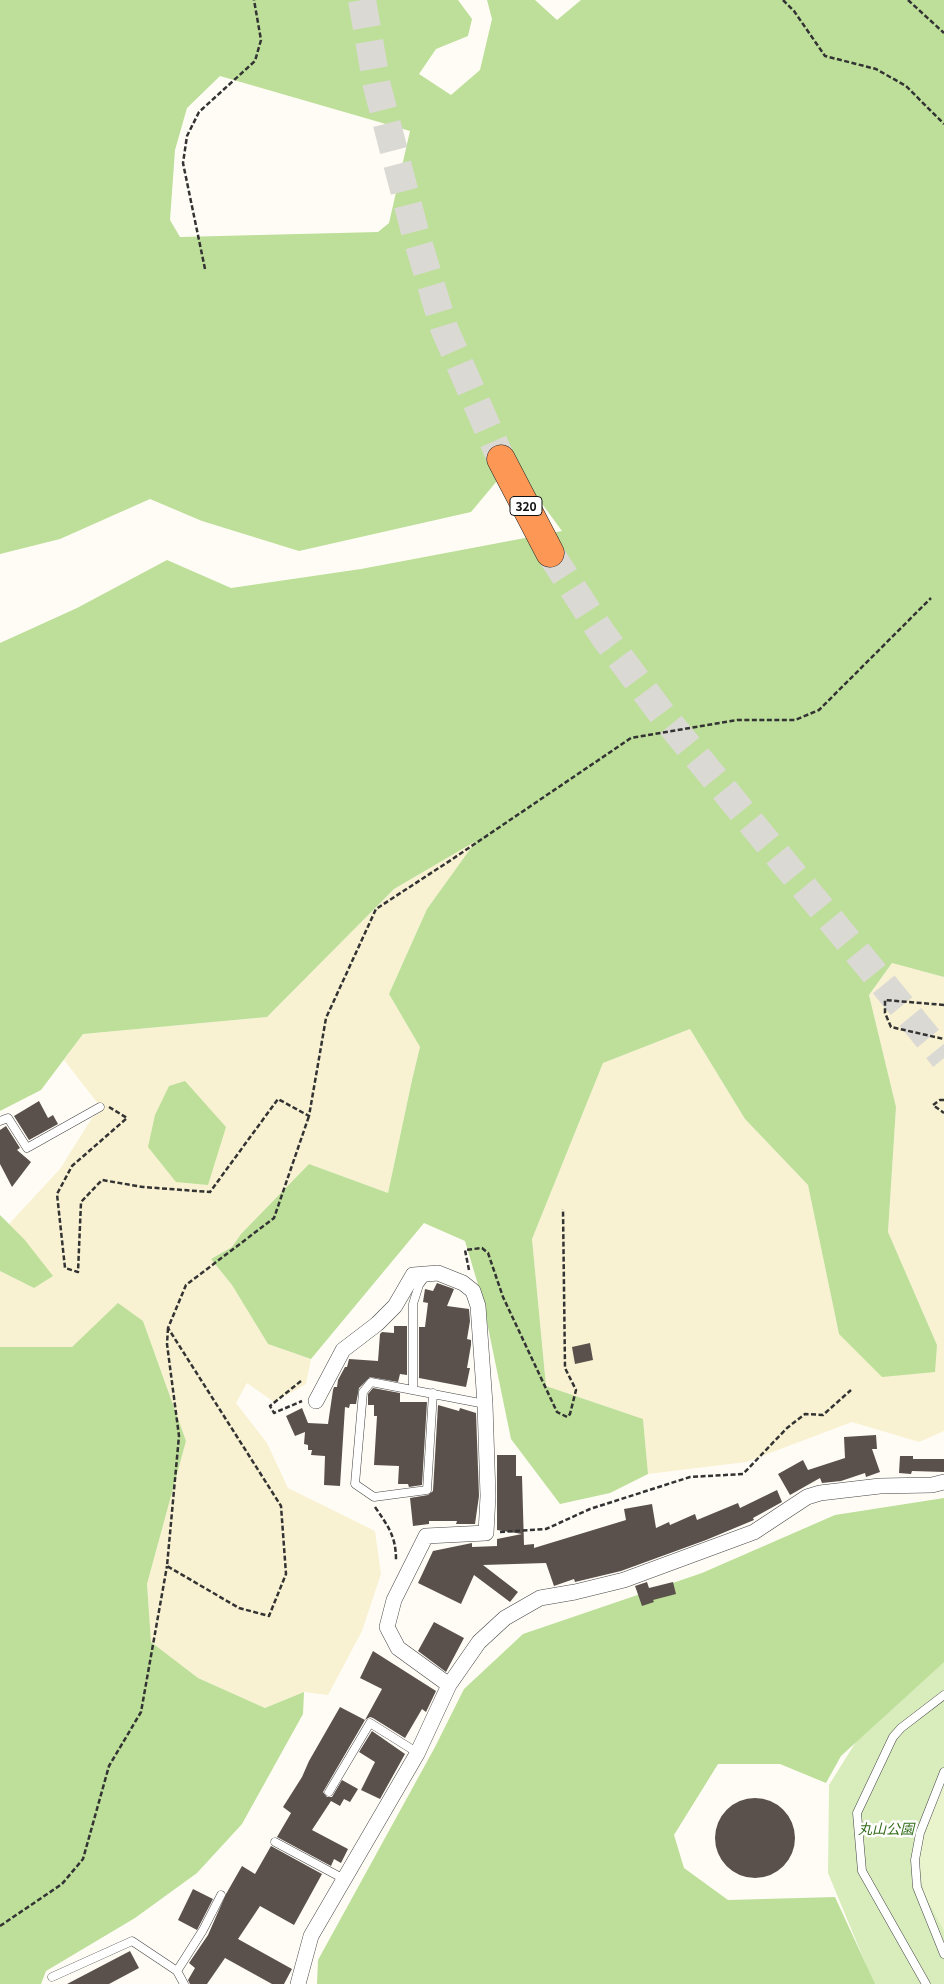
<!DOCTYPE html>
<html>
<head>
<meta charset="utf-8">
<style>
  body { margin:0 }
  canvas { display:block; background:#fffcf5 }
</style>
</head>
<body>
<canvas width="944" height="1984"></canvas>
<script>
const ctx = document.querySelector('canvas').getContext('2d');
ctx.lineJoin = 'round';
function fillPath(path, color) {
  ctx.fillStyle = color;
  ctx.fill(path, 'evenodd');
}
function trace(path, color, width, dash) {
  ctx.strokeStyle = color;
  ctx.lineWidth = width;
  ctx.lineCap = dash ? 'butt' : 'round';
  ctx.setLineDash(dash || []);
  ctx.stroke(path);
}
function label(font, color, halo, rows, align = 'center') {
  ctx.font = font + ' Georgia,"Noto Sans JP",serif';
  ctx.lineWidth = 5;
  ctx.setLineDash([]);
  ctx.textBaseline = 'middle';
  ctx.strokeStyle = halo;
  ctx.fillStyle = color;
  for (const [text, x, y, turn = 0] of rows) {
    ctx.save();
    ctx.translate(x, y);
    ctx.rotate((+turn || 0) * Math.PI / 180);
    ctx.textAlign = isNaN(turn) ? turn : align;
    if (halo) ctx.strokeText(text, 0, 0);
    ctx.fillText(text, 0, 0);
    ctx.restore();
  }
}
const farmland = new Path2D(`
  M477,840L427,909L389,994L420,1047L412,1080L388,1193L309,1164L241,1234L232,1247L211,1259L232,1285L268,1344L311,1359L306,1384L274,1402L247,1383L236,1403L267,1443L288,1488L375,1531L381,1574L362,1631L328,1695L304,1692L265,1708L198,1678L151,1642L147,1584L186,1441L143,1321L118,1304L72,1347H0V1271L34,1288L24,1239L9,1224L60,1169L92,1118L103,1110L64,1060L83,1034L267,1017L394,889Z
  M892,963L944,977V1431L919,1442L852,1422L746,1462L648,1474L643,1419L546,1386L532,1239L603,1063L690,1029L745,1119L808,1185L839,1334L937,1345L888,1232L896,1107L869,995Z`);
const green = new Path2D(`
  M944,1660V1984H874L828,1873L829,1785L879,1705Z`);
const forest = new Path2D(`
  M0,0H458L472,19L468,36L436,49L419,74L451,95L480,70L492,19L487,0H535L557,20L581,0H944V977L892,963L869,995L896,1107L888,1232L937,1345L935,1372L882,1377L839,1334L808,1185L745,1119L690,1029L603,1063L532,1239L546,1386L643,1419L648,1474L610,1493L560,1504L511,1439L482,1298L465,1241L424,1223L311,1359L268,1344L232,1285L211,1259L232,1247L241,1234L309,1164L388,1193L412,1080L420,1047L389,994L427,909L476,841L394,889L267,1017L83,1034L41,1090L0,1111V643L77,608L167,560L231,588L361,569L562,531L512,463L471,512L299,551L202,521L150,499L60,539L0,554ZM220,76L410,131L389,223L378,232L180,237L170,220L175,150L187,108Z
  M185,1081L226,1127L208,1185L176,1182L148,1147L155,1115L169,1086Z
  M0,1215L24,1239L53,1276L34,1288L0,1271Z
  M118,1303L143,1321L186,1441L147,1584L151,1642L198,1678L265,1708L304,1692L303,1714L242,1824L197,1873L135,1918L46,1971L41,1984H0V1347H72Z
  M944,1498V1662L841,1756L826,1783L780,1764H718L674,1835L684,1868L728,1900L835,1897L875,1984H317L318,1960L435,1747L464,1689L523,1634L702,1573L835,1515Z`);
const pitch = new Path2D(`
  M944,1780V1931L923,1892L918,1854L927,1823Z`);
const building = new Path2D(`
  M39,1101L48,1118L53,1115L58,1124L29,1140L14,1116Z
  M6,1126L20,1148L17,1150L31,1162L12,1187L0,1164V1130Z
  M437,1283L454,1289L447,1306L469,1309L470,1321L467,1339L471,1340V1345L467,1368H470L466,1387L419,1378V1327H425L428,1303L423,1302L425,1289L433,1291Z
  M394,1326H407V1375L400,1374L398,1382L370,1377L359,1388L356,1404H350L349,1408L345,1407L340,1486L324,1485L325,1456L311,1455L312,1450H308V1445L304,1444L305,1432L295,1436L286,1416L302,1408L308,1423L328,1424L333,1390L334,1387H337L338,1380L345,1367H347L349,1359L378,1361L380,1334L382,1332L394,1333Z
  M590,1343L593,1360L575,1364L572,1347Z
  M373,1388L400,1393V1402H427L422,1485L409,1487L408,1484H398L399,1466L374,1465L377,1416H374V1405H368V1394Z
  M438,1405L459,1411L460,1408L476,1413L479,1496L475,1524H456L457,1521H429V1524L413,1526L410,1498L428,1495L433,1491Z
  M876,1435L877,1449H872L880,1472L866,1477L865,1473L841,1481L822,1483L820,1478L790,1495L778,1474L803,1460L808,1470L845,1458L844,1437Z
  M497,1455H516V1476H522L524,1545L534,1544V1548L626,1520L624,1509L652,1504L656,1528L669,1522L670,1525L695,1514L697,1520L738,1503L740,1508L777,1490L782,1502L753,1518L754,1520L706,1540L621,1571L575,1582L574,1579L554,1586L546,1563L483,1565L518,1592L510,1602L474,1575L461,1604L418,1583L433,1551L472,1543V1547L497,1546V1539L522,1534L497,1530Z
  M900,1456H913V1459H944V1472L912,1471L911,1474L899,1473Z
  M647,1582L649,1588L673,1582L676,1594L653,1600L654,1602L642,1606L635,1586Z
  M434,1622L464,1638L446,1672L418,1651Z
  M373,1651L436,1691L426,1712L422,1709L405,1738L373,1718L370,1717L365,1720L382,1689L360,1678Z
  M340,1707L365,1720L323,1792L327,1797H332L342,1780L358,1789L350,1802L344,1799L340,1806L331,1801L312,1830L348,1849L341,1863L334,1859L331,1866L277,1837L291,1813L283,1807L302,1777L309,1761Z
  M372,1731L405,1754L380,1799L361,1790L375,1762L359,1752Z
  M715 1838a40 40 0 1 1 80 0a40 40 0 1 1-80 0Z
  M271,1846L322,1874L294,1925L260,1906L238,1939L292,1969L284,1984H272L225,1958L207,1984H190L188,1980L195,1968L189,1963L208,1935L226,1894L242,1866L255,1874Z
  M193,1889L213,1899L197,1930L178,1920Z
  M130,1951L139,1968L109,1984H67Z`);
const highwayTunnel = new Path2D(`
  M362,0L377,86L415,232L444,328L501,459
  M550,553L603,635L662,714L944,1058`);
const path = new Path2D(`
  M783,0L794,11L825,56L876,69L906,86L944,124
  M908,0L944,33
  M205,269L183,163L187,136L199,112L255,61L261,40L254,0
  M944,1005L885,1000V1013L891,1027L944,1039
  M944,1100H940L933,1105L944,1113
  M109,1107L127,1118L72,1166L57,1194L65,1268L78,1272L81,1202L102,1180L143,1187L210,1192L278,1099L309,1116L326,1018L376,909L451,860L631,738L737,720H795L819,710L931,598
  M469,1270L465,1250L482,1248L488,1253L503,1297L557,1412L567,1417L570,1414L576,1390L565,1368L563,1209
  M168,1328L167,1344L179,1436L167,1566L239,1608L269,1616L286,1574L281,1506L168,1328L186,1285L274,1218L309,1116
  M301,1381L270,1406L274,1413L302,1401
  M375,1507C388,1526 396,1536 396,1560
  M500,1532L546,1529L590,1509L690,1477L743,1474L787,1428L805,1414L823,1415L851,1390
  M0,1926L62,1884L83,1859L109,1766L141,1712L167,1566`);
const lane = new Path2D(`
  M0,1121L8,1118L27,1148L100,1107
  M413,1389V1304L419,1285L427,1274
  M433,1393L427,1490L374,1497L355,1484L363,1392L371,1382L485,1404
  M944,1772L920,1833L915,1860L917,1887L944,1954
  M329,1792L370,1723L418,1753
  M275,1842L344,1879
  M177,1971L203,1930L221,1895
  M52,1977L132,1941L177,1971L184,1984
  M926,1984L862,1871L857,1813L893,1737L901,1728L944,1695`);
const street = new Path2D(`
  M316,1401L343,1350L377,1324L395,1306L413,1275L438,1273L463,1283L473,1291L478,1306L485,1404L488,1496L486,1533L426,1536L394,1600L387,1627L398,1648L449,1685
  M298,1984L311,1936L417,1754L449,1685L479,1642L505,1618L540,1598L575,1592L624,1580L754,1532L807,1497L820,1493L880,1486L932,1485L944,1482`);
const highway = new Path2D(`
  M501,459L550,553`);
const shields = [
  [526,506,32]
];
const shieldNames = [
  ["320",526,506]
];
const parkNames = [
  ["丸山公園",886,1829]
];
fillPath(farmland, '#f8f2d2');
fillPath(green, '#d8edbb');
fillPath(forest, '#bddf99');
fillPath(pitch, '#e9f4cd');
fillPath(building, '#5b514c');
trace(highwayTunnel, '#dbd9d3', 28, [28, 14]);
trace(lane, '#444', 9);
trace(street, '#444', 16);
trace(highway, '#222', 29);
trace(path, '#333', 2.5, [5, 2.5]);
trace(lane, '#fff', 8);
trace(street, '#fff', 15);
trace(highway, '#fc9756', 28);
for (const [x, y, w] of shields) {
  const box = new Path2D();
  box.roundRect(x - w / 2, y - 9.5, w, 19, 4);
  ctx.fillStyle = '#fff';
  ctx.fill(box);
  trace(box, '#111', 1);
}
label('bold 12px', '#111', null, shieldNames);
label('italic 14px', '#326e1b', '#fff', parkNames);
</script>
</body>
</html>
